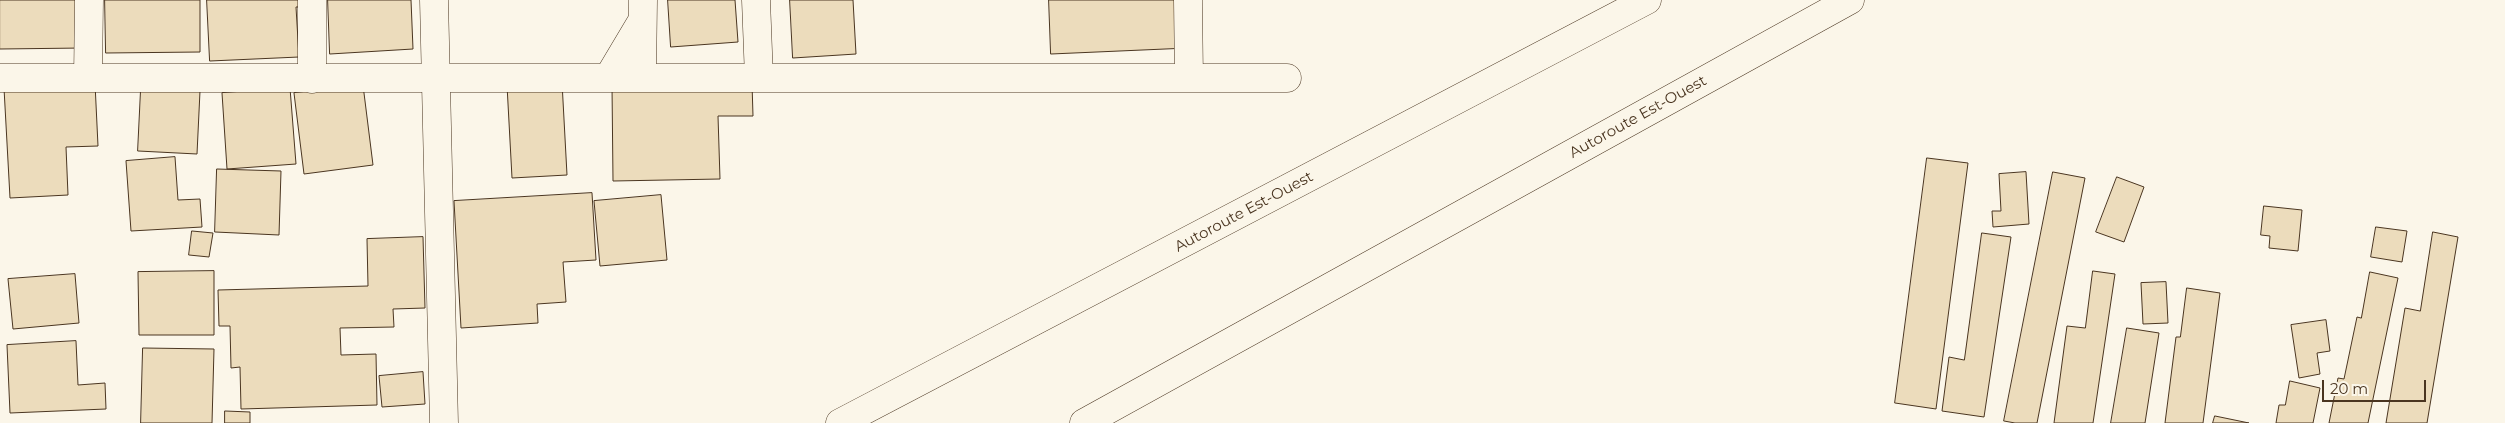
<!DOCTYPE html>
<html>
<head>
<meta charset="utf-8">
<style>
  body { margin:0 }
  #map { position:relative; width:2505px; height:423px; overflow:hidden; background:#fbf6e9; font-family:Montserrat,sans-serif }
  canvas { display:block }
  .scale { position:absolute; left:2322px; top:380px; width:104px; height:22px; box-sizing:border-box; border:2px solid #4a3520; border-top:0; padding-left:6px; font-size:15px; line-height:18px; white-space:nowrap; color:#4a3520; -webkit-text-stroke:4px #fbf6e9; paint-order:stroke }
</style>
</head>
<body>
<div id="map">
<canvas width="2505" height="423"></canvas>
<div class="scale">20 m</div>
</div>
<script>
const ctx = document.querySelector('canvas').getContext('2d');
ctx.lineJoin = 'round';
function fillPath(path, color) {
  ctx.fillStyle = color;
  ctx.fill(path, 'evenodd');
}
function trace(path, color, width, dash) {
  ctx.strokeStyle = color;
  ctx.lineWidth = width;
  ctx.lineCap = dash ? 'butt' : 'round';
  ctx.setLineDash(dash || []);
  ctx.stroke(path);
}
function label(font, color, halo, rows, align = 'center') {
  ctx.font = font + ' Montserrat,sans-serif';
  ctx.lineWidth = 4;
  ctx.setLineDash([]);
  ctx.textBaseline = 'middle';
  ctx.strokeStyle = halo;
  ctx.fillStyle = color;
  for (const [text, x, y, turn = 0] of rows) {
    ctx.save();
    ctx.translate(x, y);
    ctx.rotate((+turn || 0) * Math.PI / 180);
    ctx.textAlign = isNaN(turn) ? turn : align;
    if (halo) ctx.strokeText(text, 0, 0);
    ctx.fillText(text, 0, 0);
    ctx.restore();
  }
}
const building = new Path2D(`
  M0,0H83V48L0,49Z
  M105,0H200V52L106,53Z
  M207,0H303L304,7H296L299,57L210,61Z
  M328,0H411L413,49L330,54Z
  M668,0H735L738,42L671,47Z
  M790,0H853L856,54L793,58Z
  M1049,0H1186L1188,48L1051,54Z
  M562,82L567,175L512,178L507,85Z
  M95,83L98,146L66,147L68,195L10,198L4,88Z
  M752,83L753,116H718L720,179L613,181L612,85Z
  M363,85L373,165L304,174L294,93Z
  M290,88L296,164L227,169L222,93Z
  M141,89L200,91L197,154L138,151Z
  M175,157L178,200L200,199L202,227L131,231L126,161Z
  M1927,158L1968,163L1936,409L1895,403Z
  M217,169L281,171L279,235L215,232Z
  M2026,172L2029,224L1993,227L1992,211H2001L1999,174Z
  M2053,172L2085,178L2037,423H2015L2004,421Z
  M2117,177L2144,187L2124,242L2096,232Z
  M592,193L596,260L563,262L566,302L537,304L538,323L461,328L454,201Z
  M661,195L667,260L600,266L594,201Z
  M2264,206L2302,210L2298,251L2269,248L2270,236L2261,235Z
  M2376,227L2407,231L2402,262L2371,257Z
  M192,231L213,233L209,257L189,255Z
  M2433,232L2458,237L2427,423H2386L2405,308L2420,311Z
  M1982,233L2011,237L1984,417L1942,411L1949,357L1964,360Z
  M423,237L425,308L393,309L394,327L340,328L341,355L376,354L377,405L241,409L240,367L231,368L230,326H219L218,290L368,286L367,239Z
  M214,271V335H139L138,272Z
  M2093,271L2115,274L2093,423H2054L2067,326L2085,328Z
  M2370,272L2398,278L2368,423H2329L2338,378L2344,379L2357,317L2361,318Z
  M75,274L79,323L13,329L8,279Z
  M2166,282L2168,323L2143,324L2141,283Z
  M2187,288L2220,293L2203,423H2165L2176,337H2180Z
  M2326,320L2330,351L2317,353L2320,374L2299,378L2291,325Z
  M2127,328L2159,333L2145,423H2111Z
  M76,341L78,385L105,383L106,409L10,413L7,345Z
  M143,348L214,349L212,423H141Z
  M423,372L425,404L382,407L379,376Z
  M2290,381L2320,388L2313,423H2276L2279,405H2285Z
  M225,411L250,412V423H225Z
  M2215,416L2249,423H2213Z`);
const minor = new Path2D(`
  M434,0L444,423
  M756,0L759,78
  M1188,0L1189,78
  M0,78H1287
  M88,78L89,0
  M608,78L642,21
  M642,78L643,0
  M312,79V0`);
const motorway = new Path2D(`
  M840,423L1647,0
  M1084,423L1850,0`);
const streetNames = [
  ["Autoroute Est-Ouest",1638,117,-29],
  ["Autoroute Est-Ouest",1244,212,-28]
];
fillPath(building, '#ecdcbc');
trace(building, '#4a3520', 1);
trace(minor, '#4a3520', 29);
trace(motorway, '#4a3520', 29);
trace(minor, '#fbf6e9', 28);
trace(motorway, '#fbf6e9', 28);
label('15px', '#4a3520', '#fbf6e9', streetNames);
</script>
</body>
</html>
